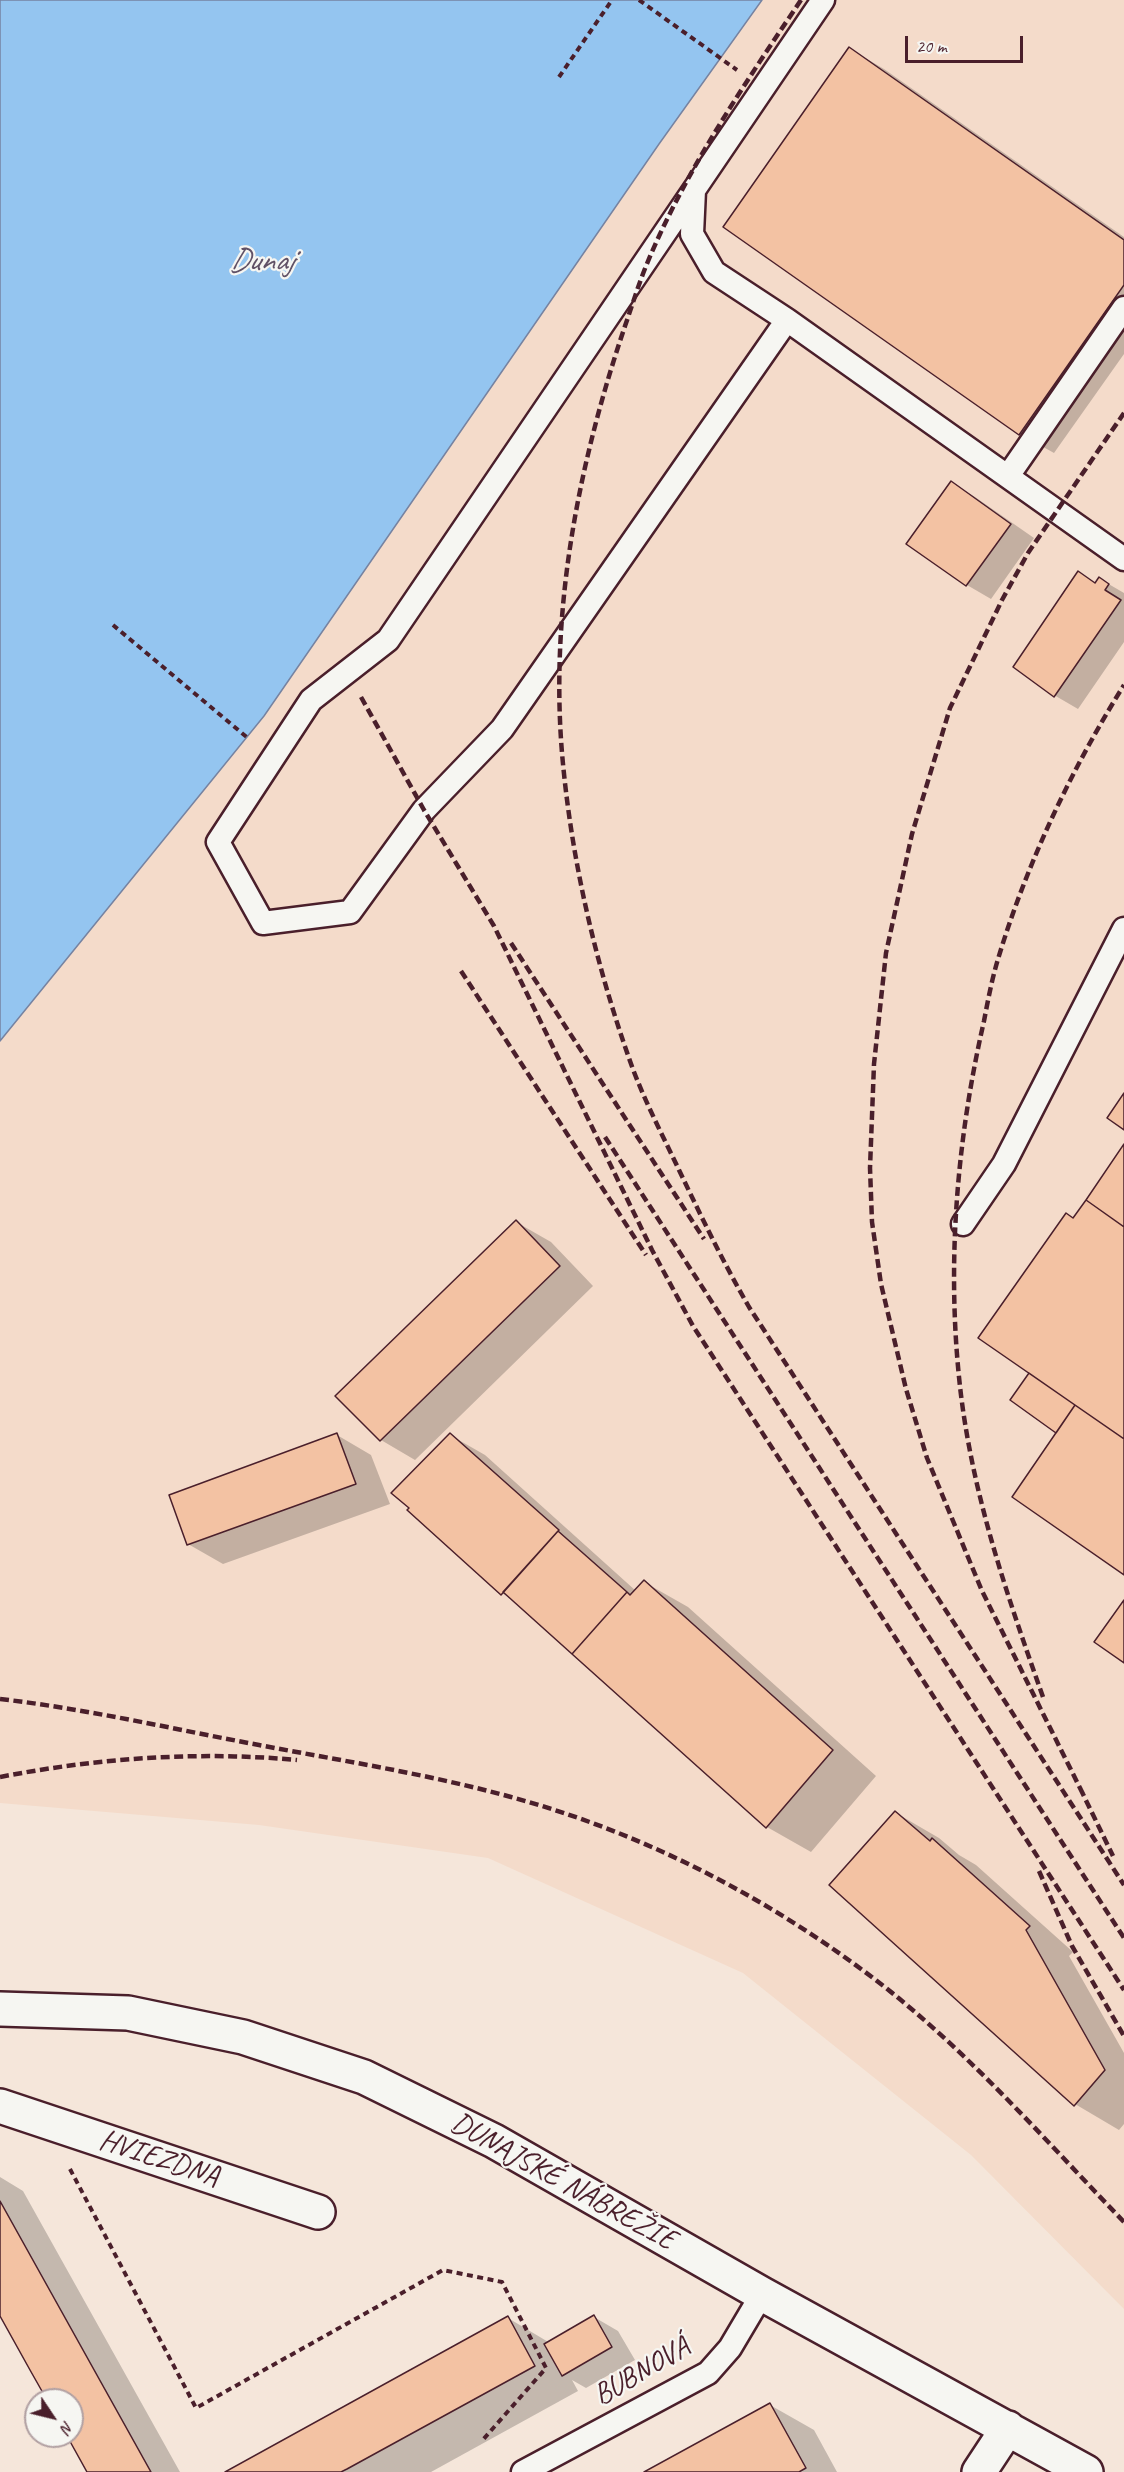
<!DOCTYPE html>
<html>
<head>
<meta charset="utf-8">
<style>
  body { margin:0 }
  #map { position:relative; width:1124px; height:2472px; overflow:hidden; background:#f5e6da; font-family:Caveat,sans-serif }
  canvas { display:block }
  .north { position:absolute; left:24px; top:2388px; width:60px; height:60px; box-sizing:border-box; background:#f6f6f2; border:2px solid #b1a0a2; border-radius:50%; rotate:125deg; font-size:16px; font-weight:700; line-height:24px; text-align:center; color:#4a1f2b }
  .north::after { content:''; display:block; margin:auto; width:21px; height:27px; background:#4a1f2b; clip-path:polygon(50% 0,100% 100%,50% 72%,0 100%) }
  .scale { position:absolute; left:905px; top:36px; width:118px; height:27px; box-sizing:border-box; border:3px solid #4a1f2b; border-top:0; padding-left:8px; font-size:18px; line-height:21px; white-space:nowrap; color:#4a1f2b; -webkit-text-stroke:4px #f6f6f2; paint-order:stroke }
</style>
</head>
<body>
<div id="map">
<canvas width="1124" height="2472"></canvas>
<div class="north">N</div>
<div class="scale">20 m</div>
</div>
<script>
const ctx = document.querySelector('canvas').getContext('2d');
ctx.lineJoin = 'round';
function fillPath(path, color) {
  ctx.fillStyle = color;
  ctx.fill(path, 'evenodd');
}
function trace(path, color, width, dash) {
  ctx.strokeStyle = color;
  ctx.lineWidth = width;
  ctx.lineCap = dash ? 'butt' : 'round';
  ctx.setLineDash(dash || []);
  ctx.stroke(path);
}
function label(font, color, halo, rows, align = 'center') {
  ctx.font = font + ' Caveat,sans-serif';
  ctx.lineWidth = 4.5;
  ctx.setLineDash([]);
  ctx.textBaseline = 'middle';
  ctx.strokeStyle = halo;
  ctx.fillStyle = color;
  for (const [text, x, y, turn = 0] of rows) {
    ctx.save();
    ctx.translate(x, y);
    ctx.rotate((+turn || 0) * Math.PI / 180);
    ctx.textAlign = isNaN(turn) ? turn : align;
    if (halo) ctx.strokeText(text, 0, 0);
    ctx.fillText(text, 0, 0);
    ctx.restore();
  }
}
const built = new Path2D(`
  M762,0H1124V2309L971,2155L743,1973L488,1858L259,1825L0,1803V1041L264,716L659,144Z`);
const water = new Path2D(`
  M0,0H762L659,144L264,716L0,1041Z`);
const shadow = new Path2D(`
  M850,49L884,69L1124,237V354L1054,453L1020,434L725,227Z
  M952,483L975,497L1034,538L991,599L967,585L909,544Z
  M1079,573L1097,584L1100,579L1124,593V642L1078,709L1054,695Z
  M516,1222L551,1242L593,1286L415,1460L381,1440Z
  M337,1435L371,1455L390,1504L223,1564L188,1544Z
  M450,1435L485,1455L636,1591L644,1582L688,1607L876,1776L811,1852L767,1827L513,1600L502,1593Z
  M896,1813L939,1838L959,1855L976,1865L1073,1952L1069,1956L1124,2053V2124L1119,2130L1075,2104Z
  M0,2177L23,2191L180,2472H89L68,2436H72V2400H48L0,2314Z
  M594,2317L618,2331L635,2360L586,2388L572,2380L578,2391L431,2472H228L508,2318L550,2343Z
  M770,2405L814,2430L837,2472H648Z`);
const building = new Path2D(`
  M849,47L1124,240V285L1019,435L723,227Z
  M951,481L1011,524L966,586L906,544Z
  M1078,571L1095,583L1099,577L1109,584L1105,590L1121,600L1054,697L1013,667Z
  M1124,1093V1130L1107,1118Z
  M1124,1144V1227L1086,1200Z
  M1086,1200L1124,1227V1439L978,1338L1066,1213L1073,1218Z
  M516,1220L560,1266L380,1441L335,1396Z
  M1029,1373L1075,1405L1056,1433L1010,1400Z
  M1075,1405L1124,1439V1575L1012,1497Z
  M337,1433L356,1484L187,1545L169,1495Z
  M450,1433L559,1530L501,1595L407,1510L409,1508L391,1493Z
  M558,1531L627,1592L572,1654L503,1592Z
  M644,1580L833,1750L766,1828L572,1654L627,1592L630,1595Z
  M1124,1600V1663L1094,1642Z
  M895,1811L930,1841L932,1838L1030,1926L1026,1930L1105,2070L1074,2106L829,1885Z
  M0,2201L151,2472H87L67,2436H72V2400H47L30,2370L0,2316Z
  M594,2315L612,2347L562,2376L544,2344Z
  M508,2316L535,2366L347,2469L341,2472H225Z
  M770,2403L806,2468L799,2472H644Z`);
const path = new Path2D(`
  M639,0L737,70
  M559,77L612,0
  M113,625L249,739
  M70,2169L196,2408L443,2270L502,2282L546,2368L481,2442`);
const service = new Path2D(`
  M823,0L694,190L692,234L714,272L787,320L1124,559
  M694,190L388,640L311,700L218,842L263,923L350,912L424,810L502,729L787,320
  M1008,476L1124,308
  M963,1224L1004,1164L1124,929
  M523,2472L708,2373L730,2348L762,2294`);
const minor = new Path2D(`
  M0,2009L128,2013L243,2037L364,2077L494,2141L762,2294L1086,2472
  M0,2106L318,2212
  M979,2472L1008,2428`);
const rail = new Path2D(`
  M801,0C744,85 685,171 646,266C638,286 632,306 625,326C579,462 550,608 562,753C571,858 595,962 630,1061C643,1098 662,1134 679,1170C701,1216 723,1262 749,1307L1124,1885
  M361,697L424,810L494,926L652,1250L693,1326L1124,1990
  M511,943L704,1239
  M461,971L646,1255
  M605,1137L1124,1938
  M1043,1697C1008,1598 974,1500 961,1395C946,1271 956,1143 984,1021C988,1000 992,979 998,959C1027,863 1071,770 1124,685
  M0,1699C87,1709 173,1729 259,1745C343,1761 428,1774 511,1797C647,1834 775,1901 886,1988C973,2057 1047,2142 1124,2222
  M0,1777C98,1758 198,1751 297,1760
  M1080,1788L1113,1856
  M1083,1794L982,1591L927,1458L906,1389L881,1284L872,1222L870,1168L874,1064L886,953L912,834L950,708L1002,600L1028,553L1124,413
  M1039,1871L1072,1946L1124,2036`);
const streetNames = [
  ["HVIEZDNA",159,2159,18],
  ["DUNAJSKÉ NÁBREŽIE",563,2182,29],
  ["BUBNOVÁ",642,2372,-30]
];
const waterNames = [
  ["Dunaj",261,262]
];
fillPath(built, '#f4dbca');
fillPath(water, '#94c5f0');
trace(water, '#7683a1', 1.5);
fillPath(shadow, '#0003');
fillPath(building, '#f3c2a3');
trace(building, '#4a1f2b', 1.5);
trace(service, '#4a1f2b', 27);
trace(minor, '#4a1f2b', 38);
trace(path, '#4a1f2b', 4, [6, 4.5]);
trace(service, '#f6f6f2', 22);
trace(minor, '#f6f6f2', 33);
trace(rail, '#4a1f2b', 4.5, [9, 4.5]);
label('30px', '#4a1f2b', '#f6f6f2', streetNames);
label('italic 32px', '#605166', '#f6f6f2', waterNames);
</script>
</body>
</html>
